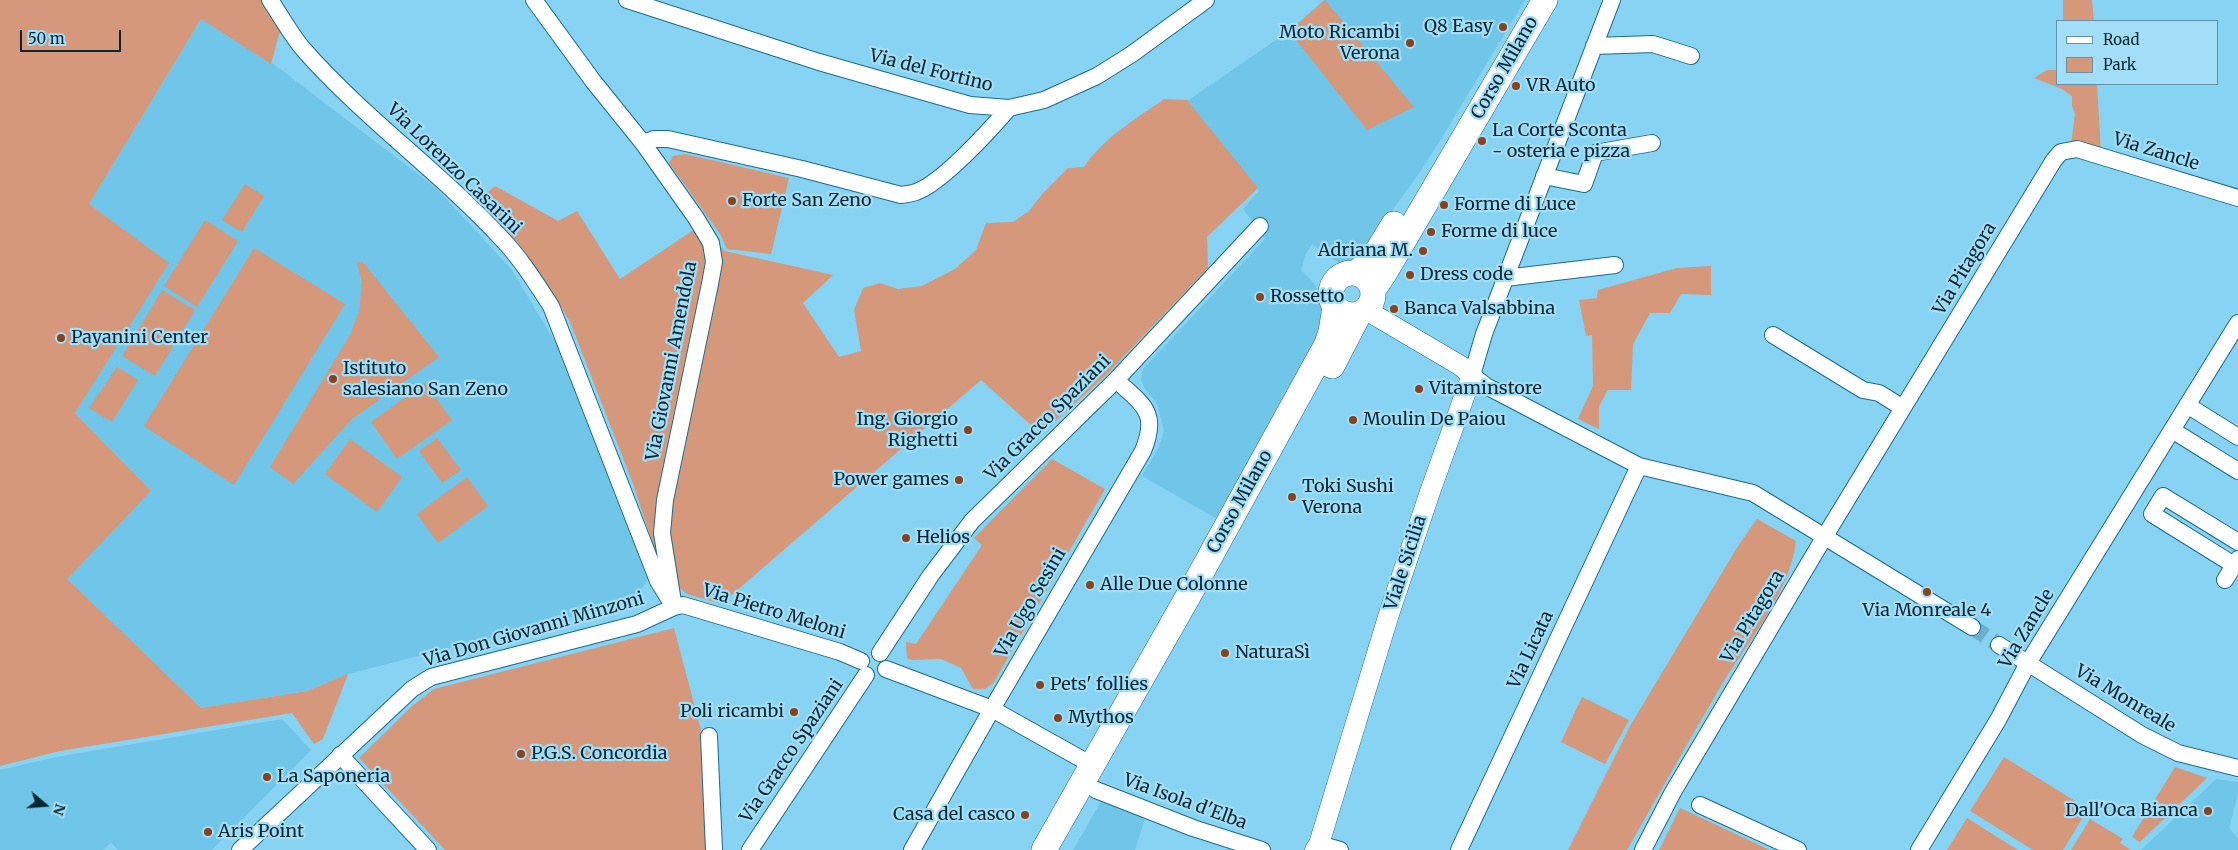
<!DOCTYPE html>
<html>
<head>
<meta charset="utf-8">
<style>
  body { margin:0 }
  #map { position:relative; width:2238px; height:850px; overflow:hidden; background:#86d3f3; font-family:Merriweather,serif }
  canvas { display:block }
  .legend { position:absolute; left:2056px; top:20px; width:162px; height:65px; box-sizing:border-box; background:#a2def8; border:1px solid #6394a9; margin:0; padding:6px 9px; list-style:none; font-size:15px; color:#052633 }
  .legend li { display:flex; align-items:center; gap:10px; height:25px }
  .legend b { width:25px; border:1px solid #6394a9 }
  .north { position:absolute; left:20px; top:780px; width:50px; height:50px; -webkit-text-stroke:4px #a2def8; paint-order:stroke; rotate:108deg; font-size:14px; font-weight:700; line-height:20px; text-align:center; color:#052633 }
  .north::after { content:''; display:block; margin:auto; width:18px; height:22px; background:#052633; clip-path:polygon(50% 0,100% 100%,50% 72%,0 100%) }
  .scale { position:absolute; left:20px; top:30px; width:101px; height:22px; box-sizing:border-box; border:2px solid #052633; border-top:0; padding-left:6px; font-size:15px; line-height:18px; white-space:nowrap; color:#052633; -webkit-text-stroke:4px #a2def8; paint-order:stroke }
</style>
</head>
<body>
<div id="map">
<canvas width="2238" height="850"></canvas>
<ul class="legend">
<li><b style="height:6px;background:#fff"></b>Road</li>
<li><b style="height:14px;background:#d5987b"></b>Park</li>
</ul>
<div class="north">N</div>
<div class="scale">50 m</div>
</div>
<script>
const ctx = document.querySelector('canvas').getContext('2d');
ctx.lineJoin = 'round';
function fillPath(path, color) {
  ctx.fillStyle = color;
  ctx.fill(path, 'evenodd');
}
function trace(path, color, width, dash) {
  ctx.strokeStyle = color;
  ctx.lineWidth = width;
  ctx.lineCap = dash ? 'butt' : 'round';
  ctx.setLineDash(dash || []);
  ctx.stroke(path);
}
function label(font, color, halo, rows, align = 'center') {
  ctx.font = font + ' Merriweather,serif';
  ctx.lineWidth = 4.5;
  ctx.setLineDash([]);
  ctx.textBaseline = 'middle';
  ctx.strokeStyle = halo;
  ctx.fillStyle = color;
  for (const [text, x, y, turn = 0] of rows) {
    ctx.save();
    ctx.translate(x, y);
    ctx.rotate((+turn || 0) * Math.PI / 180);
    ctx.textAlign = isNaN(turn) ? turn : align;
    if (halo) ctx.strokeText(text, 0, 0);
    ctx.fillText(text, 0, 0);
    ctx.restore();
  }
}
const built = new Path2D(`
  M1324,0H1525L1441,139L1420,172L1396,205L1372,246L1354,259L1341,264L1312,244L1305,255L1301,270L1314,283L1322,298L1326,311L1321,335L1219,520L1142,476L1159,447L1164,431L1157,403L1145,389L1141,380L1143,369L1265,239L1243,209L1259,191L1186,102L1289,31Z
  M201,19L279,68L436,188L511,269L557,345L648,579L634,601L348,674L307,691L201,708L66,579L151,491L75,413L168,263L89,204Z
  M282,719L311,750L212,850H118L111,843L103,850H0V770L56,757Z
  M2216,779L2238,782V794L2229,828L2238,838V850H2141Z
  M1103,802L1145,818L1135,850H1073L1100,803Z`);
const green = new Path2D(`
  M0,0H264L284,30L279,34L271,64L201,19L89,204L169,263L75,413L151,491L67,579L201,708L307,691L348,674L323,739L314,744L292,713L60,751L0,766Z
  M1325,0L1414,107L1367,130L1289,31Z
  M2063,0H2092L2094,21H2063Z
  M2047,70H2057V84H2097L2101,153L2071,145L2075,114L2072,106V96L2062,89L2034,78Z
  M1164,99L1187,100L1258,188L1207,237L1208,268L1105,376L1041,434L981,380L721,604L687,594L663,574L632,481L570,322L546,282L518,243L478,200L495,186L558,221L577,211L620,279L698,227L725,251L833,275L803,303L839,357L861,351L854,310L863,288L880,283L898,289L922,286L955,269L976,250L986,223L1013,222L1029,211L1043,193L1068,168L1084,167C1104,137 1135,120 1164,99Z
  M685,154L789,178L771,254L727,249L720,234L669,163L673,156Z
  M245,184L264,196L242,232L222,220Z
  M205,220L238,241L197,307L164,286Z
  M254,248L345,304L234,485L144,426Z
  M362,261L439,357L352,419L293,484L270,467L350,335L359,311L362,282L357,263Z
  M1711,266V295L1681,294L1670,313H1650L1633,344L1631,390H1608L1599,406V429L1578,419L1593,386L1592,335L1586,336L1579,300L1597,298L1598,290L1677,268Z
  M162,290L195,310L155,376L122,356Z
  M117,367L138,380L112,422L89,408Z
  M425,383L452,420L397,459L371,422Z
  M437,438L461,470L442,483L419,451Z
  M350,439L402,477L377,512L325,474Z
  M1052,459L1105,489L994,682L985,689H973L961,668L941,659L911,660L907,658L906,642L916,644L982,545L974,538Z
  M467,477L488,506L438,543L417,514Z
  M1757,519L1796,541C1790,594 1744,646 1718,691C1687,744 1657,797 1627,850H1568L1630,726L1738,546Z
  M674,628L702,734L707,850H445L359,758L411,707L434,689Z
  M1582,697L1629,720L1605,764L1561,742Z
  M2004,757L2088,809L2063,850H2033L1970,811Z
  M2175,767L2207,778L2140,842L2132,837Z
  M1680,808L1770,850H1659Z
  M1967,818L2018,850H1947Z
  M2090,819L2123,839L2120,843L2131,850H2071Z`);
const minorTunnel = new Path2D(`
  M1972,627L1999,645`);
const minor = new Path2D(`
  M270,0C281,16 291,35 304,50C365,119 440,172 502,239C521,259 536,283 551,306L658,581L674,607
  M534,0L593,81L643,143L696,218L711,243L714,262L710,284L665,500L662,533L673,602
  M627,0L819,62L970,105L1009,108L1044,100L1097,76L1132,54L1206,0
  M1612,0L1484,334L1472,375L1486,386L1639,466L1753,493L1972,627
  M1594,46L1653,44L1691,56
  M643,143L654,139H668L802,169L901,195C906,194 911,194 916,192C942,183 990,130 1009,108
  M1544,176L1584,184L1595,153L1652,143
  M1505,278L1615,265
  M1773,335L1863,390L1879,393L1903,408
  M2187,405L2238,437
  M2172,430L2238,471
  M2234,565L2152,514L2163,496L2238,542
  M2225,580L2238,559
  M1999,645L2142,735L2178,753L2238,768
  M880,653L931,575L972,521L1116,380L1260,226
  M886,669L992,709L1092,765
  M709,736L714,850
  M340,755L428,850
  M1096,790L1193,828L1262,850
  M1700,805L1798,850
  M1319,844L1340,850
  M240,850L412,689L431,677L637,624L674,607L683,605L840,652L861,661
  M750,850L866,675
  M912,850L992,709L1143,451C1159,412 1143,405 1116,380
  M1459,850L1639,466
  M1643,850L1673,792L1825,536L2054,160L2061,152L2077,149L2238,198
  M1919,850L1998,720L2028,663L2238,323`);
const tertiary = new Path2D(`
  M1315,850L1319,844L1389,614L1431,489L1472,375L1461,366L1366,310`);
const primary = new Path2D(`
  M1331 294a21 21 0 1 1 42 0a21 21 0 1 1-42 0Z
  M1356,273L1373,258L1394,224
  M1373,290L1384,274L1545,0
  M1332,366L1359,314
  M1044,850L1190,593L1327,344L1331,332L1335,307`);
const markers = [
  [1503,27,5,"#88421c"],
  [1410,43,5,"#88421c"],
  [1516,86,5,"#88421c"],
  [1482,141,5,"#88421c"],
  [732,201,5,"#88421c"],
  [1444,205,5,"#88421c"],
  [1431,232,5,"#88421c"],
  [1423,251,5,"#88421c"],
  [1410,275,5,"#88421c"],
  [1260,297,5,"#88421c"],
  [1394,309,5,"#88421c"],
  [61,338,5,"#88421c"],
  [333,379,5,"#88421c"],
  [1419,389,5,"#88421c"],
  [1353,420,5,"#88421c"],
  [968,430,5,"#88421c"],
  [959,480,5,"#88421c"],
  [1292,497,5,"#88421c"],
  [906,538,5,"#88421c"],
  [1090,585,5,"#88421c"],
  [1927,592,5,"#88421c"],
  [1225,653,5,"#88421c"],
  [1040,685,5,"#88421c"],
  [794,712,5,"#88421c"],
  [1058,718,5,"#88421c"],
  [521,754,5,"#88421c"],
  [267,777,5,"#88421c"],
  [2208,811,5,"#88421c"],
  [1025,815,5,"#88421c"],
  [208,832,5,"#88421c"]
];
const poiNames = [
  ["Q8 Easy",1493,27,"right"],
  ["Moto Ricambi",1400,33,"right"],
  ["Verona",1400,54,"right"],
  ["VR Auto",1526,86],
  ["La Corte Sconta",1492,131],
  ["- osteria e pizza",1492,152],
  ["Forte San Zeno",742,201],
  ["Forme di Luce",1454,205],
  ["Forme di luce",1441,232],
  ["Adriana M.",1413,251,"right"],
  ["Dress code",1420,275],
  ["Rossetto",1270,297],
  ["Banca Valsabbina",1404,309],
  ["Payanini Center",71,338],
  ["Istituto",343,369],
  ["salesiano San Zeno",343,390],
  ["Vitaminstore",1429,389],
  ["Ing. Giorgio",958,420,"right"],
  ["Righetti",958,441,"right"],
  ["Moulin De Paiou",1363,420],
  ["Power games",949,480,"right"],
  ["Toki Sushi",1302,487],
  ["Verona",1302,508],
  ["Helios",916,538],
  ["Alle Due Colonne",1100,585],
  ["Via Monreale 4",1927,611,"center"],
  ["NaturaSì",1235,653],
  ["Pets' follies",1050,685],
  ["Poli ricambi",784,712,"right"],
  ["Mythos",1068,718],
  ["P.G.S. Concordia",531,754],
  ["La Saponeria",277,777],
  ["Dall'Oca Bianca",2198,811,"right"],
  ["Casa del casco",1015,815,"right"],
  ["Aris Point",218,832]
];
const streetNames = [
  ["Corso Milano",1505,68,-60],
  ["Via del Fortino",931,71,14],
  ["Via Zancle",2156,152,17],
  ["Via Lorenzo Casarini",454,169,44],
  ["Via Pitagora",1965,269,-59],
  ["Via Giovanni Amendola",672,361,-79],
  ["Via Gracco Spaziani",1048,418,-45],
  ["Corso Milano",1240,502,-61],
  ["Viale Sicilia",1406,563,-72],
  ["Via Ugo Sesini",1031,603,-60],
  ["Via Pietro Meloni",774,612,17],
  ["Via Pitagora",1753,617,-59],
  ["Via Zancle",2027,629,-59],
  ["Via Don Giovanni Minzoni",534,630,-16],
  ["Via Licata",1531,650,-65],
  ["Via Monreale",2125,699,31],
  ["Via Gracco Spaziani",792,751,-56],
  ["Via Isola d'Elba",1185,802,20]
];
fillPath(built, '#6fc6e8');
fillPath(green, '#d5987b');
trace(minorTunnel, '#6cb0cd', 16, [16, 8]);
trace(minor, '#1a6d8a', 18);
trace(tertiary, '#1a6d8a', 21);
trace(primary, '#1a6d8a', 26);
trace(minor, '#fff', 16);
trace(tertiary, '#fff', 20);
trace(primary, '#fff', 25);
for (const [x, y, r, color] of markers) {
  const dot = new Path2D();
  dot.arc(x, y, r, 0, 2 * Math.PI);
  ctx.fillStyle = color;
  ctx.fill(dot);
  trace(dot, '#a2def8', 2);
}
label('18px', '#052633', '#a2def8', poiNames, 'left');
label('18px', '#052633', '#a2def8', streetNames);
</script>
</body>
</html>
